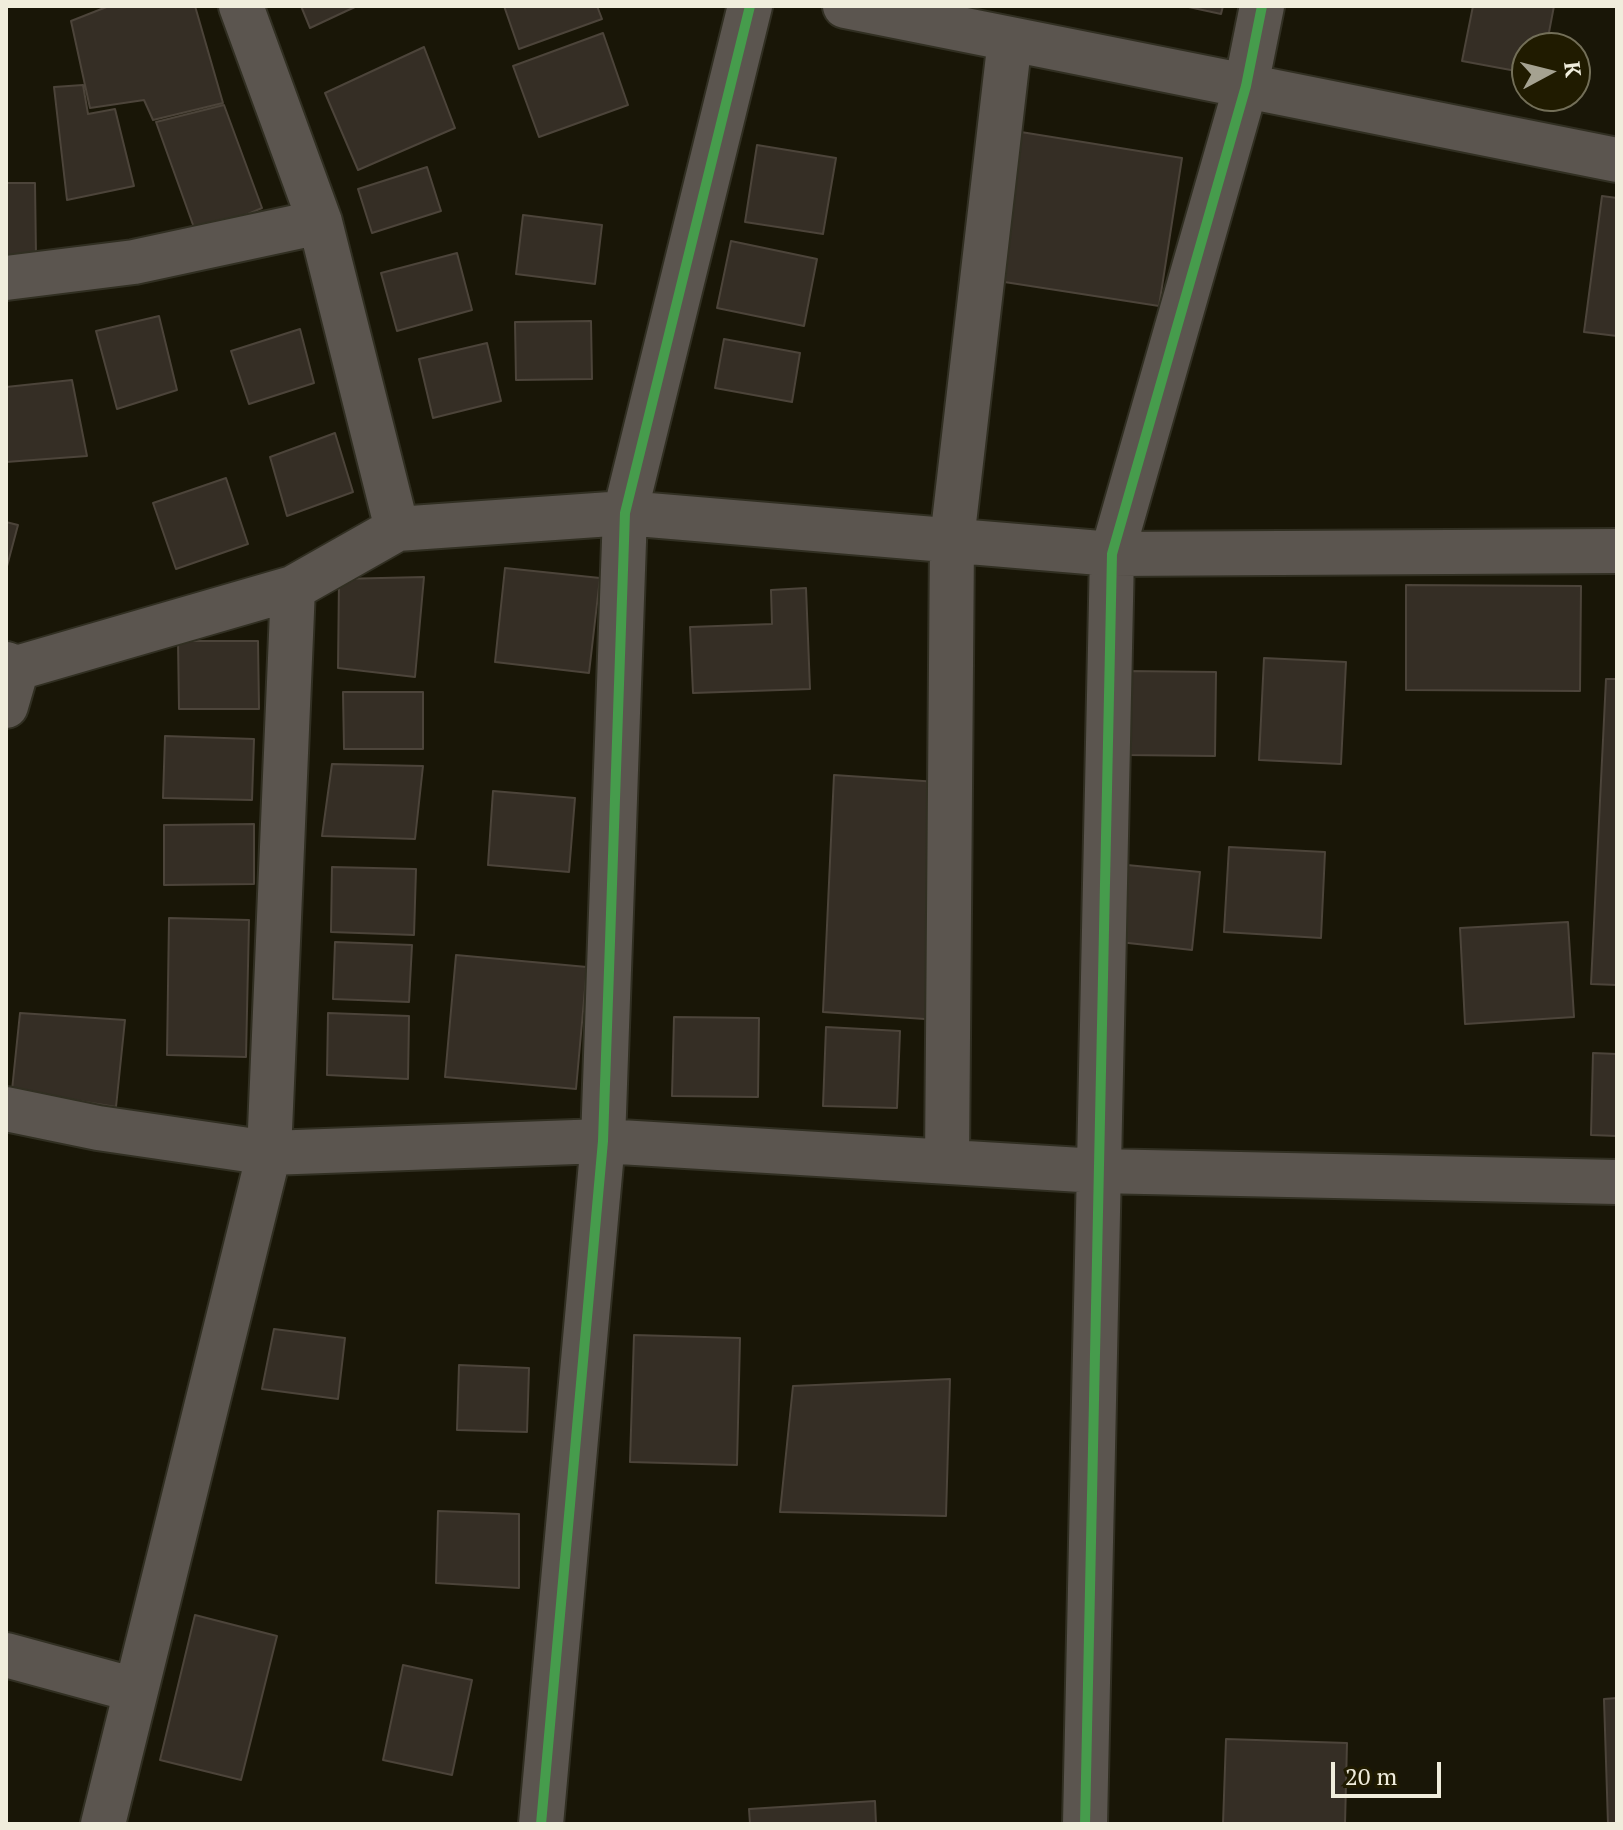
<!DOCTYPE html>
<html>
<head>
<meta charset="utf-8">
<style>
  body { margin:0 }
  #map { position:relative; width:1623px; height:1830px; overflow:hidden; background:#191607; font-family:"PT Serif",serif }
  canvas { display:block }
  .frame { position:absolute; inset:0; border:8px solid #f0eddc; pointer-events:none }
  .north { position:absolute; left:1511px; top:32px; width:80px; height:80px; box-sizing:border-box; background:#201b00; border:2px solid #736f58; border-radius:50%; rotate:83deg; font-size:22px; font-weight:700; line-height:32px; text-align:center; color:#f0eddc }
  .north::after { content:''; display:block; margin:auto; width:28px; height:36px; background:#a5a291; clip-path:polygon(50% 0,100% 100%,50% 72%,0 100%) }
  .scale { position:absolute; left:1331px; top:1762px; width:110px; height:36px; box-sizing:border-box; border:4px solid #f0eddc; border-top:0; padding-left:10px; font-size:24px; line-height:28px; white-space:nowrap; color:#f0eddc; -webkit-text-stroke:6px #201b00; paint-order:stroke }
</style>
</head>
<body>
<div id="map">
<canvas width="1623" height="1830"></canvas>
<div class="frame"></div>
<div class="north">K</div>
<div class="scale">20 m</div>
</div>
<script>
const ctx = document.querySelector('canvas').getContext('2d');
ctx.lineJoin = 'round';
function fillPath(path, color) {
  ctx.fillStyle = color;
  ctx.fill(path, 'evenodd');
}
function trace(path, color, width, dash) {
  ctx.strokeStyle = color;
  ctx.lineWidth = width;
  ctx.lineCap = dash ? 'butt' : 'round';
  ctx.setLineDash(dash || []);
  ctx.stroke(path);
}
const building = new Path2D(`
  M109,6H195L223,103L153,120L144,100L90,108L71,21Z
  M301,6H357L310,28Z
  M504,6H597L602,19L519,49Z
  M1184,6H1223L1221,14Z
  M1473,6H1554L1546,48H1527V73L1462,61Z
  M603,33L628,105L539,137L513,66Z
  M424,47L455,128L358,170L325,93Z
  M83,85L88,114L115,109L134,186L67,200L54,87Z
  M224,105L262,208L197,236L156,122Z
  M1021,132L1182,158L1159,306L998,281Z
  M757,145L836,158L823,234L745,222Z
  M427,167L441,211L372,233L358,189Z
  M6,183H35L36,257H6Z
  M1602,196L1617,198V336L1584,332Z
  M523,215L602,225L595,284L516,274Z
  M731,241L817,259L804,326L717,308Z
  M457,253L472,310L397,331L381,273Z
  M159,316L177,390L117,409L96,331Z
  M591,321L592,379L516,380L515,322Z
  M300,329L314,383L249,404L231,351Z
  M724,339L800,353L792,402L715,388Z
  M487,343L501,401L433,418L419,359Z
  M72,380L87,456L6,462V387Z
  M335,433L353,492L287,516L270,457Z
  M226,478L248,544L176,569L153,503Z
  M6,522L18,525L6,570Z
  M505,568L600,578L589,673L495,662Z
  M424,577L415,677L338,668L339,579Z
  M1406,585L1581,586L1580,691L1406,690Z
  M806,588L810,689L693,693L690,627L772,624L771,590Z
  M178,641H258L259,709H179Z
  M1264,658L1346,662L1341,764L1259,760Z
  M1127,671L1216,672L1215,756L1126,755Z
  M1606,679H1617V985L1591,984Z
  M343,692H423V749H344Z
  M165,736L254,739L252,800L163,798Z
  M332,764L423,766L415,839L322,836Z
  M834,775L938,782L939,1020L823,1012Z
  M493,791L575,798L569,872L488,865Z
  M254,824V884L164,885V825Z
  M1229,847L1325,852L1321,938L1224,932Z
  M1127,865L1200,872L1192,950L1119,942Z
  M332,867L416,869L414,935L331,932Z
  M169,918L249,920L246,1057L167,1055Z
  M1568,922L1574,1017L1465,1024L1460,928Z
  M335,942L412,945L409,1002L333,999Z
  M456,955L587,967L576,1089L445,1077Z
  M20,1013L125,1020L116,1107L12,1090Z
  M328,1013L409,1016L408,1079L327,1075Z
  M674,1017L759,1018L758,1097L672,1096Z
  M826,1027L900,1031L897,1108L823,1106Z
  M1593,1053L1617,1054V1136L1591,1135Z
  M274,1329L345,1338L338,1399L262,1389Z
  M634,1335L740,1338L737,1465L630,1462Z
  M459,1365L529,1368L527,1432L457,1430Z
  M950,1379L946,1516L780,1512L793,1386Z
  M438,1511L519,1514V1588L436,1583Z
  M195,1615L277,1636L241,1780L160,1760Z
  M403,1665L472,1680L452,1775L383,1760Z
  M1617,1698V1824H1608L1604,1699Z
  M1226,1739L1347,1743L1345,1824H1223Z
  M875,1801L876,1824H750L749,1809Z`);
const minor = new Path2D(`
  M241,6L320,222L397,529
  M845,6L1617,160
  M6,278L134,262L320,222
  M6,664L17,668L293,588L397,529L625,513L1112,554L1617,551
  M6,706L17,668
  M6,1109L98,1128L269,1153L603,1141L1098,1171L1617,1182
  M947,1162L952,540L1010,39
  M6,1655L135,1690
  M103,1824L269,1153L293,588
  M541,1824L603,1141L625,513L750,6
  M1085,1824L1112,554L1246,86L1262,6`);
const cycleway = new Path2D(`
  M541,1824L603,1141L625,513L750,6
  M1085,1824L1112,554L1246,86L1262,6`);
fillPath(building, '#352e25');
trace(building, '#4c443a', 2);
trace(minor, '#312f22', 48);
trace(minor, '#5b554f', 44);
trace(cycleway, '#469c4c', 10);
</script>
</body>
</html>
